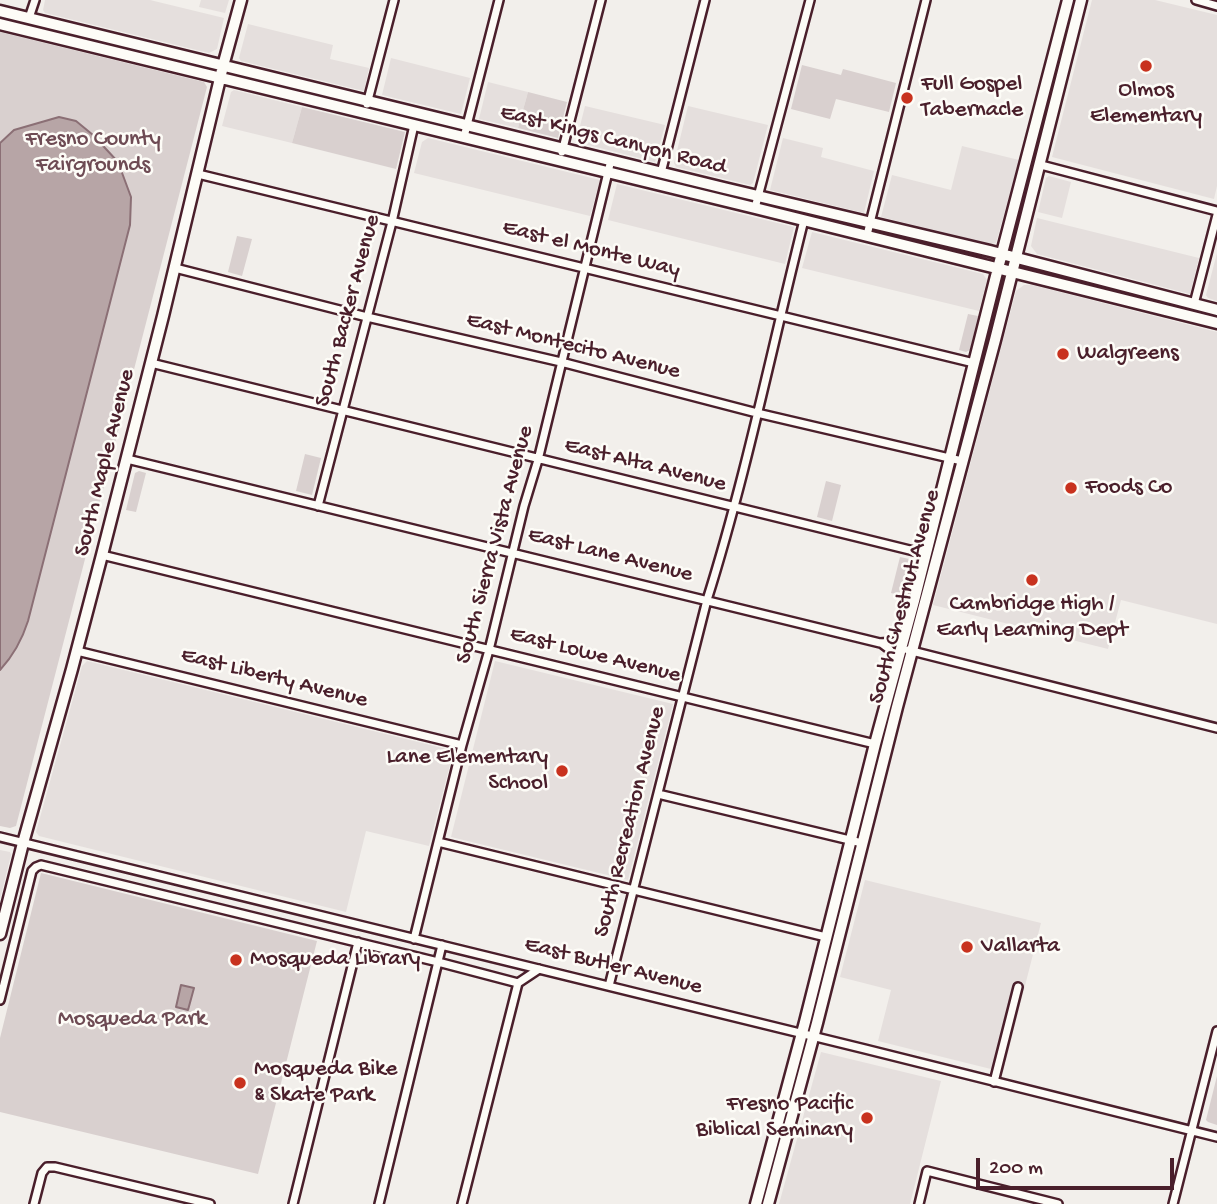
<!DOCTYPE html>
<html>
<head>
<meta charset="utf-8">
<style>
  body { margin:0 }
  #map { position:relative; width:1217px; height:1204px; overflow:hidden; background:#f2efeb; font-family:"Gochi Hand",sans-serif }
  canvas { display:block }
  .scale { position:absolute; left:976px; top:1158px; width:198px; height:32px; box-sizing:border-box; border:4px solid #4a1f2b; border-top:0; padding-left:9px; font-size:21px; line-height:24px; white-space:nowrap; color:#4a1f2b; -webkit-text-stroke:5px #fdfcf7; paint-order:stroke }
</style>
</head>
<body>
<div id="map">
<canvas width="1217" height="1204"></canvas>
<div class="scale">200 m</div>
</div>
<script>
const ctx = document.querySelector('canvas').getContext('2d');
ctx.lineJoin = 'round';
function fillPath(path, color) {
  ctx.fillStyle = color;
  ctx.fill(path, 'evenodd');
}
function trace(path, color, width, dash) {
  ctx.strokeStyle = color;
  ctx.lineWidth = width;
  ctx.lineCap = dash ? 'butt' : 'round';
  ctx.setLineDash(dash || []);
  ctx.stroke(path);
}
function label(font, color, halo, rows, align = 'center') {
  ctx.font = font + ' "Gochi Hand",sans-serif';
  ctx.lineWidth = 5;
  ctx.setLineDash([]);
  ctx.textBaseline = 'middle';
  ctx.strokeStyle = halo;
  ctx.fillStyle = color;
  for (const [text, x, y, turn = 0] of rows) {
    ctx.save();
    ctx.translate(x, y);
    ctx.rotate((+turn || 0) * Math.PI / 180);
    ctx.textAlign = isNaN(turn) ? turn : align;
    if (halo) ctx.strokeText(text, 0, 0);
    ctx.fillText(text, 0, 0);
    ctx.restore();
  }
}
const built = new Path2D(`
  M45,0H150L224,18L217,49L209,53L45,13L43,10Z
  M201,0H229L225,13L199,7Z
  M1092,0H1155L1217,15V186L1214,199L1052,157Z
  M248,24L333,45L330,59L369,68L364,91L241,61L239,58Z
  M391,58L470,78L461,114L382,95Z
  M488,82L528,92L518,128L479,119Z
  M234,90L302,107L292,143L222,126L231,92Z
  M585,106L665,125L655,162L576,142Z
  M688,106L768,125L753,183L750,185L676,167L674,163Z
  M428,138L600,180L590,216L414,173L422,142Z
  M783,138L823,148L821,157L874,171L864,213L770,190Z
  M962,146L1019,160L996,243L991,244L881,217L892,175L951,190Z
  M1049,176L1071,182L1062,218L1038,212L1046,178Z
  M617,184L794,227L785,264L608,220Z
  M1037,218L1199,258L1190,294L1037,254L1031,246Z
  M812,232L983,274L987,280L979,311L802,268Z
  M1217,253V301L1208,298L1206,295Z
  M1024,285H1032L1217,332V624L1121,600L1108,649L933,605L1016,291Z
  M87,661L451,750L453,753L429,846L366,831L346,912L39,836L36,832L82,666Z
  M495,661L673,704L628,880L451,837Z
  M0,850L10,852L11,855L0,899Z
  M865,880L1041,923L1003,1072L878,1041L891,990L840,977Z
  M821,1052L941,1081L910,1204H779Z`);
const green = new Path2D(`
  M0,32L204,82L207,87L16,826L10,828L0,826Z
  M802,65L841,75L843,69L896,83L889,112L836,99L830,119L791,109Z
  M528,92L567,102L558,138L518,128Z
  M302,107L405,132L396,169L292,143Z
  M237,236L252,239L242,276L228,272Z
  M968,314L978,316L970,350L966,352L959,350Z
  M305,454L321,458L312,495L296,491Z
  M139,471L146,473L136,512L126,510L135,473Z
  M826,481L841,485L832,521L817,517Z
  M900,557L914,560L916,563L907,597L891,593Z
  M41,873L317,941L258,1174L0,1112V1038Z
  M1217,1076V1125L1208,1122L1206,1120Z`);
const water = new Path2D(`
  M59,117L76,121L93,135L118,162L131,197L130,225L28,621C22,640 13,656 0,670V143L14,130Z
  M181,985L194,988L188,1010L176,1007Z`);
const minor = new Path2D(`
  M1196,0L1217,6
  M29,18L35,0
  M367,104L394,0
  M464,137L499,0
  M562,152L601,0
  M1041,165L1217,211
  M661,173L705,0
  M198,174L974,363
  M755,208L810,0
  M867,235L926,0
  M175,268L367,317L561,362L757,413L962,461
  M1194,304L1217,215
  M151,363L926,554
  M127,459L880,643L894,642L903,638
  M318,506L392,222L414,125
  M102,555L875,744
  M881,643L889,649L897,659
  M908,650L1217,728
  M77,651L462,745
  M658,794L862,843
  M0,837L865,1049L1217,1137
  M438,842L826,937
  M414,939L462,745L489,650L524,506L538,460L611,160
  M518,983L539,969
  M609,986L707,600C746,476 772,347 804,220
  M0,1000L32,871L36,867L41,865L438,962L518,983
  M994,1082L1018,987
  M34,1204L42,1173L47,1167H55L210,1204
  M293,1204L358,942
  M379,1204L442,945
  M462,1204L518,983
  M919,1204L927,1171L1058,1204
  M1173,1204L1217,1031`);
const major = new Path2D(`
  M0,11L724,188L990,251L1217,310
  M0,24L755,208L1217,323
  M0,934L23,843L72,669L102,555L163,316L223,66L241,0
  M756,1204L805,1022L875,744L914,601L995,280L1068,0
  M768,1204L817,1023L897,707L995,340L1081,0`);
const markers = [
  [1146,66,7,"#c8321e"],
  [907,98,7,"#c8321e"],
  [1063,354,7,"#c8321e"],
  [1071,488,7,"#c8321e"],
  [1032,580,7,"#c8321e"],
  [562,771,7,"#c8321e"],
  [967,947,7,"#c8321e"],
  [236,960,7,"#c8321e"],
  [240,1083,7,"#c8321e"],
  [867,1118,7,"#c8321e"]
];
const poiNames = [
  ["Full Gospel",921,85],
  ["Tabernacle",921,111],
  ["Olmos",1146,91,"center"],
  ["Elementary",1146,117,"center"],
  ["Walgreens",1077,354],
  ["Foods Co",1085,488],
  ["Cambridge High /",1032,605,"center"],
  ["Early Learning Dept",1032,631,"center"],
  ["Lane Elementary",548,758,"right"],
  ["School",548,784,"right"],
  ["Vallarta",981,947],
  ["Mosqueda Library",250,960],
  ["Mosqueda Bike",254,1070],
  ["& Skate Park",254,1096],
  ["Fresno Pacific",853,1105,"right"],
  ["Biblical Seminary",853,1131,"right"]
];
const parkNames = [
  ["Fresno County",93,140],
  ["Fairgrounds",93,166],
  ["Mosqueda Park",132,1020]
];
const streetNames = [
  ["East Kings Canyon Road",613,141,14],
  ["East el Monte Way",591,250,14],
  ["South Backer Avenue",349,311,-75],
  ["East Montecito Avenue",573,347,14],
  ["South Maple Avenue",106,463,-76],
  ["East Alta Avenue",645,466,14],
  ["South Sierra Vista Avenue",496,545,-75],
  ["East Lane Avenue",610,556,14],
  ["South Chestnut Avenue",906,597,-75],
  ["East Lowe Avenue",595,656,14],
  ["East Liberty Avenue",274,679,14],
  ["South Recreation Avenue",631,822,-76],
  ["East Butler Avenue",613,967,14]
];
fillPath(built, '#e5dfdd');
fillPath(green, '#d9d0cf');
fillPath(water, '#b7a5a6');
trace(water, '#8b6f75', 2);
trace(minor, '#4a1f2b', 12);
trace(major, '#4a1f2b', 15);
trace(minor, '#fdfcf7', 7);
trace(major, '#fdfcf7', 10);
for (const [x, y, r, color] of markers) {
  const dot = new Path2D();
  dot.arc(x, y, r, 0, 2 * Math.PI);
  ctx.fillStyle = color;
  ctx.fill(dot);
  trace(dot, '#fdfcf7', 2.5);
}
label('23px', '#4a1f2b', '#fdfcf7', poiNames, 'left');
label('23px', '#6e4b54', '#fdfcf7', parkNames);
label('23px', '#4a1f2b', '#fdfcf7', streetNames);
</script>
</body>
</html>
